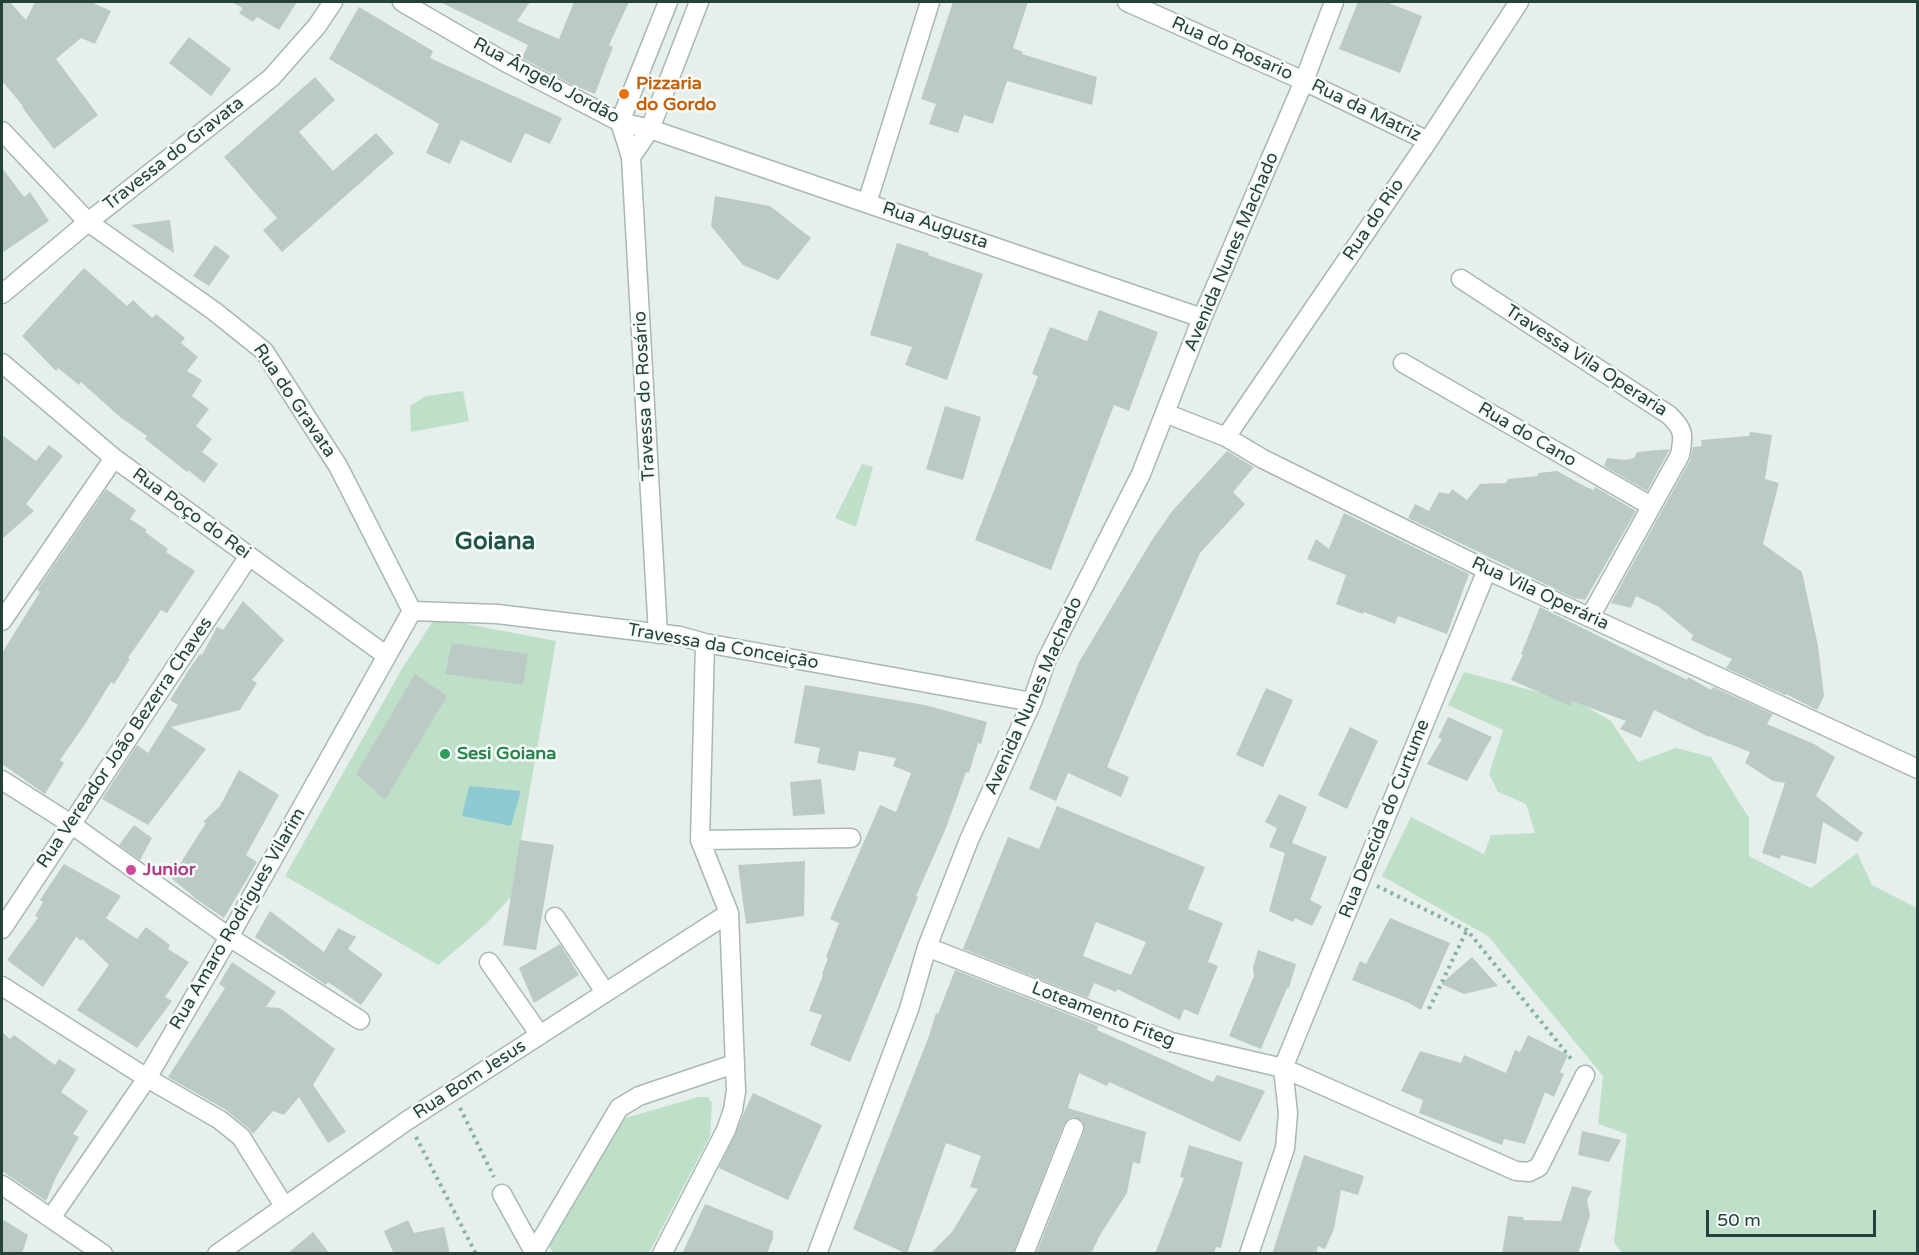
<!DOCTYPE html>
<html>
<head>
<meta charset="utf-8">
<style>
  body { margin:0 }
  #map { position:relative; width:1919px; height:1255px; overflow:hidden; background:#e6efeb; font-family:"Varela Round",sans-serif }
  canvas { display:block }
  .frame { position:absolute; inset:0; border:3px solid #24423a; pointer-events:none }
  .scale { position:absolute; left:1706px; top:1210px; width:170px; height:27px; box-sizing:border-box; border:3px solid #24423a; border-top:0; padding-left:8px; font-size:18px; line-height:21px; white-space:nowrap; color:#24423a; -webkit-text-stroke:4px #f7fbf9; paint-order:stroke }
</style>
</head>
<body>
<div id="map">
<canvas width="1919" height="1255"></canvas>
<div class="frame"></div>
<div class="scale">50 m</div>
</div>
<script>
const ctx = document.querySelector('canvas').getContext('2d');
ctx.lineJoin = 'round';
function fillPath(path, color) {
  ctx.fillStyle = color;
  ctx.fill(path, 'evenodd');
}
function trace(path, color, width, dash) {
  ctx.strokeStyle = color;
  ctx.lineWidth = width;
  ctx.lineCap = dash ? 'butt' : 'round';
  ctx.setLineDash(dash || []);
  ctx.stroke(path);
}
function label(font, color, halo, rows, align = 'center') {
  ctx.font = font + ' "Varela Round",sans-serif';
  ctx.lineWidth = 5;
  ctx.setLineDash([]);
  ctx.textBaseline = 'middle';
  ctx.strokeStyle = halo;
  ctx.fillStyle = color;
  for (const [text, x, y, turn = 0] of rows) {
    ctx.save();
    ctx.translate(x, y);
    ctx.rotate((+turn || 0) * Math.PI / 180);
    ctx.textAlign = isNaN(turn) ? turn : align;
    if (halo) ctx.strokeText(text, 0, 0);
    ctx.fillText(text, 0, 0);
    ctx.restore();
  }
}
const green = new Path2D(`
  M463,391L469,421L411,432L410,406L426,396Z
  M862,464L873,467L856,527L835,518Z
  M435,618L556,641L511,897L486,924L438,965L285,876L403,667Z
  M1464,672L1582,704L1611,721L1638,762L1676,748L1711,757L1749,818V856L1811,888L1857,853L1872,885L1917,908V1253H1622L1614,1242L1627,1134L1598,1124L1603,1076L1488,936L1382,876L1411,817L1484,854L1491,835L1535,833L1526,804L1498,792L1489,774L1503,730L1448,705Z
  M698,1097H708L712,1103L710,1136L649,1253H553L548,1244L622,1119Z`);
const water = new Path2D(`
  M469,786L521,791L511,826L462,816Z`);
const building = new Path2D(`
  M2,2H10L26,20L35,2H91L111,11L95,44L81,38L56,59L98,115L54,149L22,107L23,106L2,81Z
  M231,2H297L279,30L257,17L253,22L239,13L243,8Z
  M440,2H530L517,21L559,39L574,2H629L609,45L613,47L595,94L573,85L522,58L528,45Z
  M953,2H1028L1013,48L1023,52L1022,54L1097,77L1092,105L1007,81L993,124L964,115L958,133L929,124L936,104L921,99Z
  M1358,2H1386L1422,16L1400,73L1339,49Z
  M359,7L433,51L430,58L562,118L550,144L525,133L511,163L461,140L450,164L426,153L439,124L329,59Z
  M189,37L231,69L211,96L169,63Z
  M315,77L335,100L299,132L333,171L376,133L394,153L282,252L263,230L277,218L224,157Z
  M2,168L24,197L30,192L49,221L2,253Z
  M715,196L770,206L811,238L778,280L743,265L711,226Z
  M170,220L174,253L131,225Z
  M897,243L929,253L928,255L983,274L947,380L905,365L912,347L870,335Z
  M215,245L230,256L209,286L193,276Z
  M84,268L127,306L133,300L152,318L156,314L185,338L181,343L198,357L187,371L202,380L192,396L209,409L196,426L212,439L202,452L218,464L204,483L188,470L187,472L145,439L147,436L120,417L81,382L79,385L58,368L56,371L22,336Z
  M1099,310L1158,332L1129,411L1114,405L1051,570L975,540L1038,376L1032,374L1050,327L1087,341Z
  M945,406L981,417L963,480L926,469Z
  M1750,432L1772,435L1765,479L1779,483L1763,544L1802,572L1818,646L1824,696L1817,710L1786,694L1785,695L1726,668L1732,659L1691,640L1693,635L1659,607L1636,596L1631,608L1611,603L1690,460L1693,447L1702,446L1701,440L1749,436Z
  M2,435L36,461L49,445L63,456L26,504L34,511L2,539Z
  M1670,449L1647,491L1604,466L1607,458L1626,460L1634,458L1637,452Z
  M1227,451L1254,467L1233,492L1245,504L1200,553L1136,698L1107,767L1129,777L1121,797L1068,773L1056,801L1029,789L1079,662L1152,540L1173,510Z
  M1557,471L1586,487L1594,490L1595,487L1636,511L1585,600L1574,598L1408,518L1415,504L1429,511L1439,492L1449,494L1452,489L1467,500L1480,484L1506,483L1508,479L1537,476L1539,473Z
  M106,489L136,510L130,519L147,530L145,532L168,549L166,552L195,571L167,613L161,610L128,658L130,659L114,684L111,682L85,724L60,760L64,763L45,794L2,764V653L40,592L37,590Z
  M1344,513L1469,574L1447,634L1398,616L1395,624L1364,612L1363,614L1336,604L1346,575L1307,559L1316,539L1329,549Z
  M243,601L284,640L252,680L257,683L240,710L171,727L206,749L148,825L102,799L137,745L148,753L178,705L170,700L188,671L200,654L202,655L217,627L223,630Z
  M1540,607L1687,680L1688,677L1711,690L1713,687L1773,714L1767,724L1814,744L1835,757L1816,796L1863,833L1857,842L1823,822L1816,864L1781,855L1780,859L1762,853L1785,783L1773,781L1745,763L1750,752L1709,736V737L1654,710L1641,738L1620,729L1626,721L1572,701L1571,706L1511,680L1523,655L1521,654Z
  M452,643L528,654L523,685L445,674Z
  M415,674L447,696L385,800L356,774Z
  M805,685L925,705L987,722L981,744L978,743L969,773L966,772L946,828L916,896L918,897L850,1062L810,1045L822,1015L809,1011L823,975L822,974L828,958L826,957L839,923L830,919L880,805L896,812L911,773L893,766L896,758L859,751L855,771L817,763L820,748L794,743Z
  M1266,688L1293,700L1263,767L1236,755Z
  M1448,717L1492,737L1467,781L1427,764L1442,739L1438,738Z
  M1350,727L1378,741L1347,809L1318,795Z
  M239,770L279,795L246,855L257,862L224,918L193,897V896L171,878L206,823L203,822L220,806Z
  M821,779L825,814L793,816L790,782Z
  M1279,794L1307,807L1292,843L1327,857L1310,900L1322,906L1312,926L1295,918L1293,922L1269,911L1285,853L1269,847L1277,828L1265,822Z
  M1057,806L1205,867L1188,909L1223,923L1208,962L1218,966L1198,1015L1184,1009L1180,1020L1117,989L1116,992L1094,983L1088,998L963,949L1008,837L1039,849ZM1096,922L1146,942L1131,975L1083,956Z
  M134,825L152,838L140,860L119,845Z
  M520,840L554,845L536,950L503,945Z
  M805,861L804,916L746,924L738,865Z
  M64,864L121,896L106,918L137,939L146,927L170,945L168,949L189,962L165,997L172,1001L137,1048L77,1010L109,965L82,939L81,941L76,937L43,987L7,960L38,918L35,916L43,902L40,900Z
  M270,911L324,952L338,928L356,937L348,949L383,974L361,1005L328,982L326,985L255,937Z
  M1390,918L1450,943L1421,1010L1407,1002L1352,980L1360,961L1366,964Z
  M560,944L579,975L534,1003L519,968Z
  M1258,950L1296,964L1289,988H1287L1261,1049L1229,1036L1254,976L1253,968Z
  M1472,957L1498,986L1464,994L1441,984Z
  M232,962L276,992L266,1007L280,1008L335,1049L313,1085L346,1132L328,1143L299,1097L284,1115L273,1111L253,1134L248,1128L226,1110L168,1077L225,988L219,984Z
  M955,970L1098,1026L1097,1030L1213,1082L1217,1075L1265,1091L1240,1142L1109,1082L1107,1086L1079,1073L1068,1108L1146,1132L1140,1164L1133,1162L1127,1193L1100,1235L1091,1254H1036L1084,1132L1083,1122L1073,1117L1068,1119L1064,1124L1013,1254H930L952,1232L978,1189L970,1187L981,1156L946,1143L907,1254L853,1229L929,1036L936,1013L938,1014Z
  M2,1032L10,1039L14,1035L55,1065L59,1059L76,1070L61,1092L88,1111L73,1134L79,1137L56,1177L46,1201L2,1171Z
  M1528,1035L1568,1055L1560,1072L1564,1074L1554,1097L1545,1092L1525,1144L1504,1139L1502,1145L1419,1113L1423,1100L1401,1091L1420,1051L1461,1063L1464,1055L1506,1073L1515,1050L1520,1052Z
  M753,1093L822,1125L788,1200L719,1168Z
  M1582,1131L1621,1140L1609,1162L1578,1155Z
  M1189,1145L1243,1162L1221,1248L1216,1247L1214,1254H1155L1184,1178L1180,1177Z
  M1304,1155L1364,1176L1358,1195L1341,1190L1334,1229L1325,1249L1318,1246L1316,1254H1272Z
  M1572,1186L1592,1191L1587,1200L1590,1215L1578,1254H1502L1508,1216L1523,1217L1524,1220L1561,1221Z
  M705,1204L773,1231V1238L767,1254H682Z
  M2,1219L28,1235L22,1254H2Z
  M408,1220L414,1233L444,1227L450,1254H394L384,1231Z
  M313,1232L330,1254H287Z`);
const path = new Path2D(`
  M1377,886L1467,930L1573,1061
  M1429,1009L1467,930
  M460,1108L494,1177
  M416,1137L476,1254`);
const minor = new Path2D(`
  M402,2L505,62L620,122L650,129L1202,318
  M1127,2L1304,81L1428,141
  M2,131L88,222L214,311L264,351L338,466L412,611
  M631,157L650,129L699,2
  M867,203L930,2
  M1461,279L1669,415C1684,429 1684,435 1680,455L1590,617
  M2,294L88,222L271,78L317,26L333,2
  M2,363L114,458L387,656
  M1403,363L1651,506
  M1165,413L1226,437L1263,459L1487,570L1918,769
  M1226,437L1428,141L1519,2
  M412,611L497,614L680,636L705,643L1032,702
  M2,621L114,458
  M658,634L631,157L620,122L668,2
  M2,780L71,824L229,937L360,1020
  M700,840L851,838
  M555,917L605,992
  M2,929L249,556
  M927,947L1171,1042L1283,1068L1516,1171L1529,1172L1539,1167L1585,1075
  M489,962L540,1035
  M2,986L147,1078L220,1120L241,1137L284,1206
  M2,1185L103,1254
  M502,1194L534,1252L536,1254
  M51,1218L147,1078L229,937L412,611
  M534,1252L619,1108L639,1096L734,1064
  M217,1254L408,1120L729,913
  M662,1254L726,1130L733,1110L736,1091L729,913L700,840L705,643
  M817,1254L909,1009L927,947L969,840L1032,702L1046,661L1141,474L1202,318L1304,81L1334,2
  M1024,1254L1074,1128
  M1249,1254L1285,1148L1288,1113L1283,1068L1487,570`);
const markers = [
  [624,94,6,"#e8710a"],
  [445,754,6,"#2e9e5b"],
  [131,870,6,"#d1479c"]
];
const streetNames = [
  ["Rua do Rosario",1232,49,24],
  ["Rua Ângelo Jordão",546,81,28],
  ["Rua da Matriz",1366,111,26],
  ["Travessa do Gravata",174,154,-38],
  ["Rua do Rio",1374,220,-56],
  ["Rua Augusta",935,226,19],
  ["Avenida Nunes Machado",1232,252,-67],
  ["Travessa Vila Operaria",1586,361,33],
  ["Travessa do Rosário",645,396,-93],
  ["Rua do Gravata",294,401,56],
  ["Rua do Cano",1527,435,30],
  ["Rua Poço do Rei",191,514,36],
  ["Rua Vila Operária",1540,594,25],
  ["Travessa da Conceição",723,647,10],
  ["Avenida Nunes Machado",1034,696,-66],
  ["Rua Vereador João Bezerra Chaves",125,743,-56],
  ["Rua Descida do Curtume",1385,819,-68],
  ["Rua Amaro Rodrigues Vilarim",238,919,-60],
  ["Loteamento Fiteg",1103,1015,21],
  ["Rua Bom Jesus",470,1080,-33]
];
const foodNames = [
  ["Pizzaria",636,84],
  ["do Gordo",636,105]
];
const leisureNames = [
  ["Sesi Goiana",457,754]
];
const hotelNames = [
  ["Junior",143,870]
];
const districtNames = [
  ["Goiana",495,543]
];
fillPath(green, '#bfe0c8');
fillPath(water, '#8ec9d4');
fillPath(building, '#bbcac4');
trace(minor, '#a8b8b2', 21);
trace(path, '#86b3a5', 4, [3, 4.5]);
trace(minor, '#fff', 18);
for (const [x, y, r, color] of markers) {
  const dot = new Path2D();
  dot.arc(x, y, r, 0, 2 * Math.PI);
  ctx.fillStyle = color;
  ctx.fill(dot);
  trace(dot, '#f7fbf9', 2);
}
label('18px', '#24423a', '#f7fbf9', streetNames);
label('bold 18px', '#c56008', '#f7fbf9', foodNames, 'left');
label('bold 18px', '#27864d', '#f7fbf9', leisureNames, 'left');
label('bold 18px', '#b23c85', '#f7fbf9', hotelNames, 'left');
label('bold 24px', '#1f5548', '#f7fbf9', districtNames);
</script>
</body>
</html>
